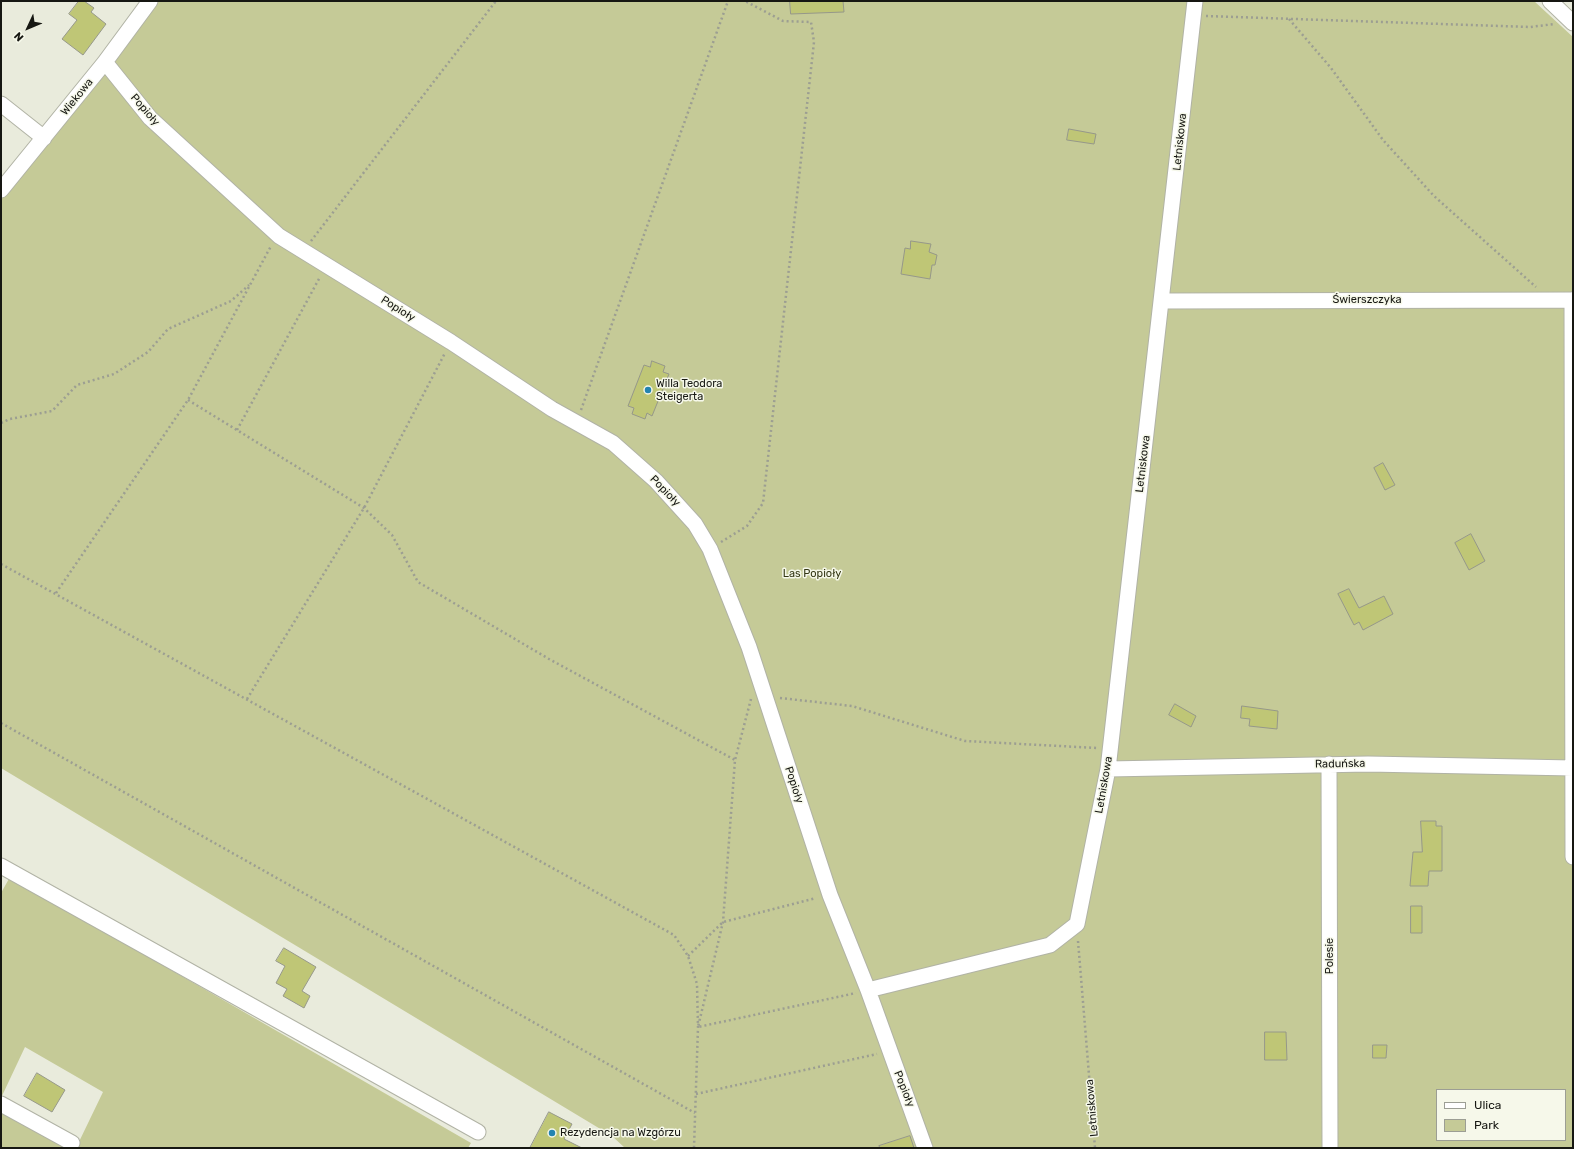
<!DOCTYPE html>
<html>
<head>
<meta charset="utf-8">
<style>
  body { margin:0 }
  #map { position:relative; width:1574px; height:1149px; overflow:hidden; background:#e9ebdc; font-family:Rubik,sans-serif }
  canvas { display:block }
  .frame { position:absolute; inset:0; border:2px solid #161712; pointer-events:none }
  .legend { position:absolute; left:1436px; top:1089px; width:130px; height:52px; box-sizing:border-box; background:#f6f8ea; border:1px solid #9c9e94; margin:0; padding:5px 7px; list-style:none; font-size:12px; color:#161712 }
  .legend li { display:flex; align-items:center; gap:8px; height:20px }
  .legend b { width:20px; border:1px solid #9c9e94 }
  .north { position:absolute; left:8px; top:8px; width:40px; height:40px; -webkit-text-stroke:3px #f6f8ea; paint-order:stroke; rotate:226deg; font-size:11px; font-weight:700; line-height:16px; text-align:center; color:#161712 }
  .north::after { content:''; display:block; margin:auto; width:14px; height:18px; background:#161712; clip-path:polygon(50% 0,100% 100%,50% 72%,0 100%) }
</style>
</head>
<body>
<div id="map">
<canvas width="1574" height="1149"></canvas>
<div class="frame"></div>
<ul class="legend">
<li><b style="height:5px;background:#fff"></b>Ulica</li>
<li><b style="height:11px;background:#c5ca97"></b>Park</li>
</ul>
<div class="north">N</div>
</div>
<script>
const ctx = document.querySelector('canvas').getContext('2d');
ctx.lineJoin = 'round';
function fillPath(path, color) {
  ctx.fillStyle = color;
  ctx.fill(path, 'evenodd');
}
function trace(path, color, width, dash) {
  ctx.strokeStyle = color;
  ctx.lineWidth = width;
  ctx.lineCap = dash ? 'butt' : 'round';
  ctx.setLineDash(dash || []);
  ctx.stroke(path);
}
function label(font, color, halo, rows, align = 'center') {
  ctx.font = font + ' Rubik,sans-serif';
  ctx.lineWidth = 3;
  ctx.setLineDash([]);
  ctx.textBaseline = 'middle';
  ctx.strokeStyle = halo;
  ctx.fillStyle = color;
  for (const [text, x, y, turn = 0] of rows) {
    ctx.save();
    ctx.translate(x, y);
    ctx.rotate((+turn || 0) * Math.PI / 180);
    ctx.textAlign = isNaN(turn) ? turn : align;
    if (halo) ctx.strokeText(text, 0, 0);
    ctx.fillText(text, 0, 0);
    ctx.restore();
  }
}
const green = new Path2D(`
  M144,1H1534L1573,37V1148H625L612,1136L1,768V187ZM1437,1090H1565V1140H1437Z
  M10,877L471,1143L468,1148H76L103,1092L25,1047L1,1098V893Z
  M1,1112L67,1148H1Z`);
const building = new Path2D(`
  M79,1H84L94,8L91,12L106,24L83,55L62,39L77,20L69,14Z
  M790,1H843L844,12L791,14Z
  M1069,129L1096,134L1094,144L1067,140Z
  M911,241L931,244L929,252L937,255L935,265H932L930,279L901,274L905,248L910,249Z
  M652,361L665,366L663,372L669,374L652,416L647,413L645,419L632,414L634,408L628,406L644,365L650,367Z
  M1383,463L1395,485L1385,490L1374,468Z
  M1471,534L1485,561L1469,570L1455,543Z
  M1349,589L1359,608L1384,596L1393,614L1363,630L1359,622L1354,625L1338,594Z
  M1175,704L1196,716L1191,727L1169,715Z
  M1242,706L1278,711L1277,729L1249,726L1250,719L1241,718Z
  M1421,821H1436V826H1442V871H1429L1428,886H1410L1413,852H1422Z
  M1411,906H1422V933H1411Z
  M284,948L316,967L302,991L310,996L304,1008L283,996L287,989L276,983L285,966L276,961Z
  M1265,1032H1286L1287,1060H1265Z
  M1373,1045H1387L1386,1058H1373Z
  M37,1073L65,1090L52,1112L24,1096Z
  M549,1112L572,1124L564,1139L582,1148H530Z
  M910,1136L914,1148H880L879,1146Z`);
const path = new Path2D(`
  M1206,16L1530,27L1555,24
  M1289,19L1331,68L1383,140L1434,196L1536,287
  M311,241L496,1
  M188,400L364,508L392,535L418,582L549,659L735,760
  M581,410L728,1
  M1,423L10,419L52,411L77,385L114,374L148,352L168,329L231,301L249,285
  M237,430L320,277
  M721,542L747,526L763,503L814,42L811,22L783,21L745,1
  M1,564L674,935L688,956L697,984L698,1027L694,1148
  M56,593L188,400L271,246
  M780,698L852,706L965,741L1097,748
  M247,699L364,508L445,353
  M751,699L735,760L723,922L698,1027L856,993
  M1,723L695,1113
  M1078,941L1095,1148
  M688,956L723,922L816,898
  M696,1094L877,1054`);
const minor = new Path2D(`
  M1550,1L1573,23
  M105,62L150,118L279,236L451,342L552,409L613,443L656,481L695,524L710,549L749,647L830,895L868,990L925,1148
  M1,104L44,138
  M1,190L105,62L150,1
  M1572,300L1573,857
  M1162,301L1573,300
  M1329,764L1330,1148
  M1108,769L1368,764L1573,768
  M1,866L478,1132
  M868,990L1050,945L1077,924L1108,769L1195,1
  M1,1104L72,1143`);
const markers = [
  [648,390,4,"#2484b0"],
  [552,1133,4,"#2484b0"]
];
const streetNames = [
  ["Wiekowa",77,97,-51],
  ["Popioły",145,110,49],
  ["Letniskowa",1180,142,-84],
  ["Świerszczyka",1367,300],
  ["Popioły",398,309,32],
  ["Letniskowa",1143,464,-83],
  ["Popioły",665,491,46],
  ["Raduńska",1340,764,-1],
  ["Popioły",794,785,72],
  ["Letniskowa",1104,785,-80],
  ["Polesie",1330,956,-90],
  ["Popioły",904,1089,68],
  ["Letniskowa",1092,1108,-95]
];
const poiNames = [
  ["Willa Teodora",656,384],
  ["Steigerta",656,397],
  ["Rezydencja na Wzgórzu",560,1133]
];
const parkNames = [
  ["Las Popioły",812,574]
];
fillPath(green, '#c5ca97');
fillPath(building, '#bfc676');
trace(building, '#96988a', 1);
trace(minor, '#b1b3a5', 17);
trace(path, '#9c9e92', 2.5, [2, 3]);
trace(minor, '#fff', 15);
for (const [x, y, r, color] of markers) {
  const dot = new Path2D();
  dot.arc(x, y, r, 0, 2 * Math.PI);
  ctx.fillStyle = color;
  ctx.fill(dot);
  trace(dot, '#f6f8ea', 1.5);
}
label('11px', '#161712', '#f6f8ea', streetNames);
label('11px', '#161712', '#f6f8ea', poiNames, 'left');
label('11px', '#333613', '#f6f8ea', parkNames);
</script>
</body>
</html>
